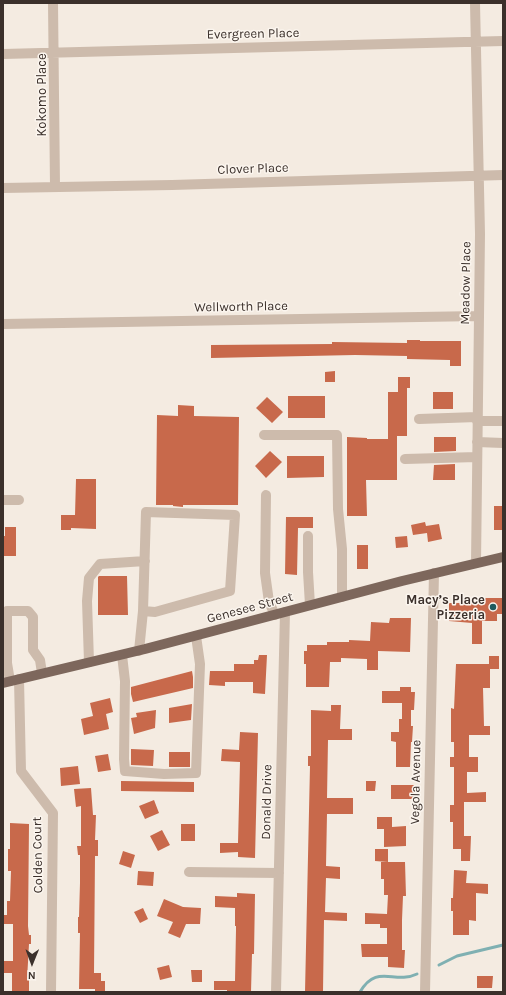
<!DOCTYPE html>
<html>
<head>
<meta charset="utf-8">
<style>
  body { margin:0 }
  #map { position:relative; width:506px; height:995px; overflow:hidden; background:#f4ebe1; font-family:Karla,sans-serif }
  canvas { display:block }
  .frame { position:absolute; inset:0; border:4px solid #3b302b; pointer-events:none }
  .north { position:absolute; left:12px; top:943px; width:40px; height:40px; -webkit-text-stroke:3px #fbf5ee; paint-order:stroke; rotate:181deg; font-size:11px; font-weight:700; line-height:16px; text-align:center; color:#3b302b }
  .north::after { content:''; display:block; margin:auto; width:14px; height:18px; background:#3b302b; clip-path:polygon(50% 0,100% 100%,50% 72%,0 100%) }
</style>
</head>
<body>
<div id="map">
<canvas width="506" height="995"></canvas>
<div class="frame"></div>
<div class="north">N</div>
</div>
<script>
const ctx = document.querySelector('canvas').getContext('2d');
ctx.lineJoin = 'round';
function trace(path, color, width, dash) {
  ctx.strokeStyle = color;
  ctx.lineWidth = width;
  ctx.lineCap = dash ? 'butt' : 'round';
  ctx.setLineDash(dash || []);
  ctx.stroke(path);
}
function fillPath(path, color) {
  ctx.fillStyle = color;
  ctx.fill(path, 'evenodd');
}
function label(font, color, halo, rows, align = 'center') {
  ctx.font = font + ' Karla,sans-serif';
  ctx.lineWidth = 3;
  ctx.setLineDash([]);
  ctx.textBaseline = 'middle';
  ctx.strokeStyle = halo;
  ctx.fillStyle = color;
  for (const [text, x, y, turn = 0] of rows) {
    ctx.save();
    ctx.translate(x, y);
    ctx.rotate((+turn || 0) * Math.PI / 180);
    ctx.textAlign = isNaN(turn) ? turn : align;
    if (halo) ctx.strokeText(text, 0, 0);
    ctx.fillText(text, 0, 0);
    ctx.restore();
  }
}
const stream = new Path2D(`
  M439,965L457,956L503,945
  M360,992C377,963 394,985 417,974`);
const building = new Path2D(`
  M407,340H420V341H461V366H450V360L407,359V356L355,355L211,358V345L332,344V342L407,343Z
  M335,371V382H325V372Z
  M398,377H410V388H407V436H397V480H366L367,516H347V437L367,438V439H388V392H398Z
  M433,392H453V409H433Z
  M288,396H325V418H288Z
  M267,397L283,412L272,423L256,408Z
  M178,405L194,406V416L239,417L238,505H183V507L173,506V505H156L157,415L178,416Z
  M434,437H456V451L434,452Z
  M270,451L282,462L266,478L255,466Z
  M287,456H324V477L287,478Z
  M455,464V480H433L434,465Z
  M76,479H96V529L71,528V530H61V515H75Z
  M494,506H503V530H494Z
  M286,517H313V528H298L297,575L285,574Z
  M425,522L426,526L439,524L442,539L428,542L427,533L413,535L411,525Z
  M5,527H16V556H3V536H5Z
  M407,536L408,547L396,548L395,537Z
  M357,545H368V569H357Z
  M99,576H127L128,615H98V577Z
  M466,598H503V614H497V621H482V644H472V623L449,621V603H466Z
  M390,618H411L410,652L378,651V670H367V659L341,658V662H330L329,687H306V664H304V651H307V645H327V642H349V640L370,641L371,622L389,623Z
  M259,655H267L265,694L253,693V682H225V686L209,685L210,671H234V664H254V660H258Z
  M489,656H499V669H490V688H483L484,726H490V735H469V757H478V772H467V793L486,792V802H464V836H471L470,861H461V849H453V822H450V805H454V767H450V757H454V742H451V708L454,709L456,664H489Z
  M192,671L193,677V688L133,702L131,694V687Z
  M400,687H411V692H415L414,710H411V726H413L412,742H411L410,767H396V742L391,741V732H399V719H402V703H382V691H400Z
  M110,698L113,712L106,714L109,729L84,735L81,719L93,716L90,703Z
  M192,704L191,720L169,723V708Z
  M331,705H341L340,729H352V740H328L327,798H353V814H327L326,866L340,867V879L326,878L325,912L347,913V921L324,920L323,992H305L310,766H308V756H311V710L331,711Z
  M156,710L155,728L134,734L131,718L137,717L136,713Z
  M240,732L258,733L255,858L238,857V852L220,853V843H238L240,762L221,761L222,749L239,750Z
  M131,749L154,750L153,766L131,765Z
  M169,752H190V767H169Z
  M108,754L111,770L98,772L95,756Z
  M78,766L80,784L61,786L60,768Z
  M121,781L194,782V792L121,791Z
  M366,781H376L375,791H366Z
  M391,785H414V799H391Z
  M91,788L93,815H96L95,840H98V856H95L94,973H101V981H105V992H95V989H79L80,933H78V917H79L80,883V855H78L77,846H81V806L76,807L74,789Z
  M154,800L159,813L145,819L139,806Z
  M377,817H392V827L406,826V846L384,847V829H377Z
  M10,823L29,824L28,926L29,935H31V944H29L27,980H29V992H12V973H3V961H13V924H3V915H7V901H10L11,871H8V849H10Z
  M181,824H195V841H181Z
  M162,830L170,845L158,851L150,836Z
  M375,849H388V862L375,861Z
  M123,851L135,855L131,868L119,864Z
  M381,862H405L406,896H403L402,920V950H405L404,968L388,967V957H362L361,944H387V928H380V924H365V913L387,914L388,895H384V879H381Z
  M454,870L467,871L466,883L488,884V894L476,893V921L469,920V935H453V911H451V898H453Z
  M138,871L154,872L153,886L137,885Z
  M237,893L255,894L254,954H252L251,992H227V990H214V981H235L236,930V926H235V908L215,907V896L237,897Z
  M164,899L183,907L201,908L200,924H186L180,938L168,933L173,922L157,916Z
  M143,908L148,919L140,923L134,912Z
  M169,965L172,977L160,980L157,968Z
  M191,970H202V982H192Z
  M477,976H493L492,988H477Z`);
const minor = new Path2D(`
  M53,3L55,187
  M475,3L480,234L476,563
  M3,54L503,41
  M3,188L172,185L503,175
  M3,324L479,316
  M419,419L477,417
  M477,421H503
  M264,435H337L338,509L342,549V597
  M477,442L503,443
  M405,459L477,457
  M266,495L265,573L269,602L275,615
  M3,500H19
  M308,536V572L310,605
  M139,651L143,611L146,512L235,515L230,591L155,612L143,611
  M122,655L125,681L124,759L125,771L164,774L196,773L200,664L196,636
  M89,662L87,601L89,578L100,564L145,561
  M19,679L21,771L53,813L51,992
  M10,681L7,663V611H28L33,617V650L40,660L42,673
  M189,872L279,873
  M276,992L285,612
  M425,992L434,573`);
const major = new Path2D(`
  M3,683L145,649L402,581L503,557`);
const markers = [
  [493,607,4,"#1f5a5e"]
];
const streetNames = [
  ["Evergreen Place",253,34,-1],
  ["Kokomo Place",42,95,-90],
  ["Clover Place",253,169,-2],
  ["Meadow Place",466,283,-89],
  ["Wellworth Place",241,307,-1],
  ["Genesee Street",250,608,-15],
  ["Vegola Avenue",416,782,-89],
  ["Donald Drive",267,802,-89],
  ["Colden Court",38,855,-91]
];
const poiNames = [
  ["Macy’s Place",485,600],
  ["Pizzeria",485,615]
];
trace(stream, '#7fb0b2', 3);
fillPath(building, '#c8694b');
trace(minor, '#cdbbac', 10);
trace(major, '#7d675c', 10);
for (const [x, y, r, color] of markers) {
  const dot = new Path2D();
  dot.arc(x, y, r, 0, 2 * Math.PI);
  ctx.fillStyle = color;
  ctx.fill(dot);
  trace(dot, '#fbf5ee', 1.5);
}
label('13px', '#3b302b', '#fbf5ee', streetNames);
label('bold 13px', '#3b302b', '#fbf5ee', poiNames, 'right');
</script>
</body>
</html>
